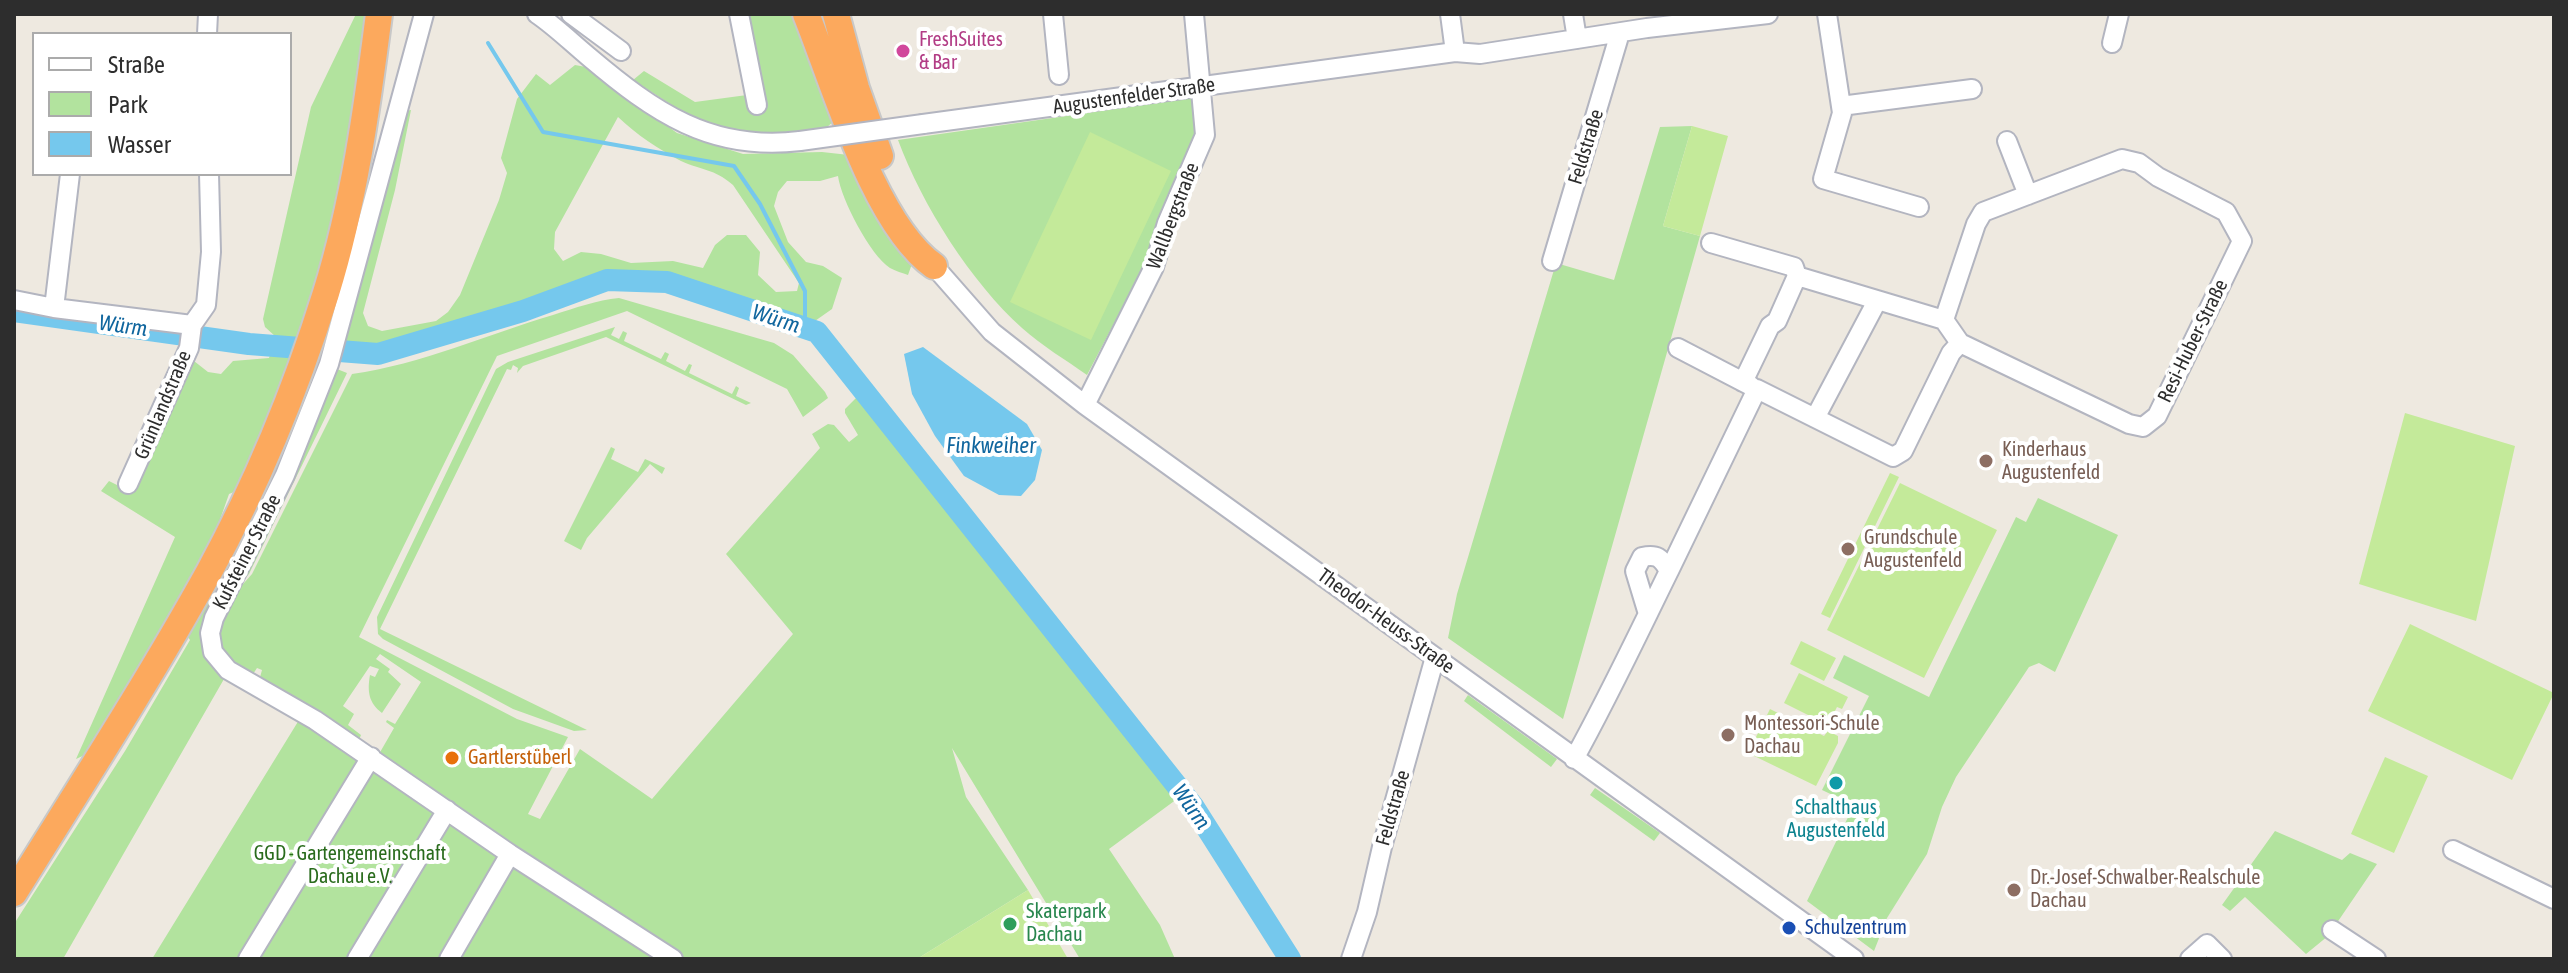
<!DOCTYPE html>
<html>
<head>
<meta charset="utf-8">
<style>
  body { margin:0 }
  #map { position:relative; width:2568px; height:973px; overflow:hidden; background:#eee9e0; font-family:"Asap Condensed",sans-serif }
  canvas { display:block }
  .frame { position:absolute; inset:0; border:16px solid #2d2d2d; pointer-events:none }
  .legend { position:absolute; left:32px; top:32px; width:260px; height:144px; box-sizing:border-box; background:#fff; border:2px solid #ababab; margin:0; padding:10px 14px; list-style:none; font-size:24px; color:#2d2d2d }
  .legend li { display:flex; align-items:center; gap:16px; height:40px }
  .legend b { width:40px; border:2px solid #ababab }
</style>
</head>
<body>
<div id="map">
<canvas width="2568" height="973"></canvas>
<div class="frame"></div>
<ul class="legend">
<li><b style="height:10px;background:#fff"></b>Straße</li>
<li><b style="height:22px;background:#b2e39e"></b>Park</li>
<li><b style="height:22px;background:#75c8ed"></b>Wasser</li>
</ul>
</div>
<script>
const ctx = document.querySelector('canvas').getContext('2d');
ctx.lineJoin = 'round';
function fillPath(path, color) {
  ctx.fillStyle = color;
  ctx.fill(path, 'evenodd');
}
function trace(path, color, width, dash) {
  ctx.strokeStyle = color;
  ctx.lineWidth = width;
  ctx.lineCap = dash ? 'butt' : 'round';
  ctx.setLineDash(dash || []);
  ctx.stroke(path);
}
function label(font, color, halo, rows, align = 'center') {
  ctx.font = font + ' "Asap Condensed",sans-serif';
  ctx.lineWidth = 8;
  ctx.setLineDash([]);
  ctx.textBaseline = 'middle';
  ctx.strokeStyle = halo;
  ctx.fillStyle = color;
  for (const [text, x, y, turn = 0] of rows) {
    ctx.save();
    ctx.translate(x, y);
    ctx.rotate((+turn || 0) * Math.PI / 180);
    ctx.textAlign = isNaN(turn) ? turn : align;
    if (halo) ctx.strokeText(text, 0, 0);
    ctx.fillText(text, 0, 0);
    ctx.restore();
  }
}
const green = new Path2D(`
  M356,14H368L336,220L308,312L239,490L229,494L216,531L162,638L87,754L76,759L175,537L101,491L109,481L131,492L194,361L208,372L221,374L233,361L269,358L276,337L265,327L263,319L311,107Z
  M743,14H799L836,119L825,129L799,135L745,136L701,124L633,80L644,71L695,102L747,95Z
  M575,65L586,67L677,133L743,154L822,152L849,155L913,261L908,275C903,273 895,271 890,268C870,255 841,199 838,176L820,181H787L778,192L774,206L788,242L806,262L823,266L842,278L832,309L805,328L667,282L607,280L430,341L378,354L353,352L338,334L399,112L411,110L395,190L363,313L368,326L382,331L436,321L448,312L460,295L499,200L507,173L501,158L517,99L536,74L550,85ZM618,117C637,135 658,149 681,161C703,171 713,168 733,185L799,283L797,291L776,292L758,275L760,252L746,235H727L715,245L703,268L673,261L631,263L601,254L581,252L563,261L554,249L555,232Z
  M1193,98L1198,139L1151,253L1087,375C1066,360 1042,346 1022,328C971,282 922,205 898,140Z
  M1692,126L1663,226L1700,236L1563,719L1448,638L1457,594L1556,263L1614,280L1660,127Z
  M619,298L774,343L793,355L825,392L828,398L803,417L787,389L627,311L497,356L359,637L517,719L568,737L528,814L540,819L580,749L652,799L793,634L726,554L820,448L812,434L828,424L834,425L849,442L858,435L845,413V409L859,395L1177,799L1109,849L1160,925L1175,959H1080L952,748L966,797L1028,890L917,959H684L509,846L379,754L394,728L386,722L387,720L395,724L421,682L380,654L376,659L390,669L388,672L401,684L382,713C369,703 367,692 370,675L375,677L379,669L370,666L343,706L354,714L348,725L361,735L359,740L259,681L262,670L257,668L253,674H247L220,656L216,631L236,592L252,574L352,374C422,364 486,335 553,315C575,308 597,300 619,298Z
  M615,327L611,335L619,339L623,331L627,333L624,341L661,359L665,352L669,354L666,361L685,371L689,364L692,365L689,373L732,394L736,386L739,388L736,396L751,403L746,405L606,337L523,366L517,373L518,368L513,365L511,370L507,369L380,629L587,730L574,731L513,709L383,639L378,634L377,617L496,369L508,362Z
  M312,365L324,366L205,647L301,717L661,959H152L299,720L224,679L63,959H14V924L125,751L190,640L186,634Z
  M337,369L347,373L249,574L237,588Z
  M611,447L615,449L611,459L638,472L645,459L665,468L662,474L650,464L587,538L581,550L564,541Z
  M2038,498L2118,535L2055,672L2039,663L2029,667L1956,777L1942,807L1927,854L1887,918L1874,951L1807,901L1854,805L1822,790L1869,696L1833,678L1844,655L1929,697L2016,517L2026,522Z
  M1468,695L1557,759L1551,767L1464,701Z
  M1595,788L1660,833L1654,841L1590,795Z
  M2275,831L2342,860L2350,853L2377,864L2328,936L2306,954L2245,897L2230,911L2222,905Z`);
const pitch = new Path2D(`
  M1692,126L1728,136L1700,236L1663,226Z
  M1090,132L1171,171L1091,340L1010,302Z
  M2405,413L2515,446L2476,621L2359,584Z
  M1890,473L1899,477L1830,618L1821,614Z
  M1900,483L1997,530L1924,678L1827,630Z
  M2410,624L2554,693L2512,780L2368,711Z
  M1801,641L1836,658L1824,681L1790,664Z
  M1799,673L1848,697L1842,709L1837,707L1828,725L1784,703Z
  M1770,709L1824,736L1828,731L1838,736V743L1816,786L1748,753Z
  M2385,757L2428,776L2394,853L2351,834Z
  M1028,890L1068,959H917Z`);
const water = new Path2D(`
  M923,347L1027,424L1042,450L1035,480L1021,496L999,495L964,476L935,436L912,394L904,354Z`);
const stream = new Path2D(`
  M488,43L543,132L734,166L760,204L805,291V328`);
const river = new Path2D(`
  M14,311L249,344L378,354L523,311L607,280L667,282L817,332L1193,806L1290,959`);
const minor = new Path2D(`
  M424,14L329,364L285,475L214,618L210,633L213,652L228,670L315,720L510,854L673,959
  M537,14C556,27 572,43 589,57C654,112 711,152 800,141
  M571,14L621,51
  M739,14L757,105
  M1053,14L1059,75
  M1450,14L1455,52
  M1573,14L1577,39
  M1827,14L1842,113L1823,179L1919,207
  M207,34L208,14
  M2112,43L2119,14
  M1841,106L1972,89
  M923,124L1455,52L1480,54L1647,28L1768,14
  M2007,141L2028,195
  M2122,159L2139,163L2158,177L2226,212L2242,241L2157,416L2143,427L2129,424L1960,343L1944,320L1976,224L1983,212Z
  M1711,243L1794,267L1797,276L1944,320
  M1552,261L1620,33
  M934,266L992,332L1085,405L1854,959
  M14,300L54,308L192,325
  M54,308L70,174
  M1678,348L1751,386
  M1743,382L1770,326L1777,321L1797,276
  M1085,405L1154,267L1167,223L1205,135L1194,14
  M1815,418L1877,301
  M128,484L189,348L192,325L206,305L211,252L209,174
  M1669,571L1757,389L1893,457L1903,451L1951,353L1960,343
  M1574,759C1608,698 1638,634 1669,571C1661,557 1657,554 1642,557L1635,571L1648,614
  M2453,850L2554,899
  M2332,930L2376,959
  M248,959L371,757
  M357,959L447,810
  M449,959L510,854
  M1351,959L1367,912L1382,847L1435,657
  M2190,959L2207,944L2222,959`);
const highway = new Path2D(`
  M806,14C834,83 874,224 934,266
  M836,14L856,88L880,156
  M14,893C80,787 148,682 209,572C257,484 296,389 326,293C354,203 367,108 379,14`);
const minorBridge = new Path2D(`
  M800,141L923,124`);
const markers = [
  [903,51,8,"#d1479c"],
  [1986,461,8,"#8d6e63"],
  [1848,549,8,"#8d6e63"],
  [1728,735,8,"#8d6e63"],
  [452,758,8,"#e8710a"],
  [1836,783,8,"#0f9aa8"],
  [2014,890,8,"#8d6e63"],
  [1010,924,8,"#2e9e5b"],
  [1789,928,8,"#1a4fb4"]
];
const hotelNames = [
  ["FreshSuites",919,40],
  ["& Bar",919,63]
];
const streetNames = [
  ["Augustenfelder Straße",1134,96,-8],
  ["Feldstraße",1586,147,-73],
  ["Wallbergstraße",1173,216,-69],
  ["Resi-Huber-Straße",2193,341,-64],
  ["Grünlandstraße",163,405,-67],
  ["Kufsteiner Straße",247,552,-63],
  ["Theodor-Heuss-Straße",1386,621,36],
  ["Feldstraße",1393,808,-74]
];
const educationNames = [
  ["Kinderhaus",2002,450],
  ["Augustenfeld",2002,473],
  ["Grundschule",1864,538],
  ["Augustenfeld",1864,561],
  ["Montessori-Schule",1744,724],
  ["Dachau",1744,747],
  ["Dr.-Josef-Schwalber-Realschule",2030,878],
  ["Dachau",2030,901]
];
const foodNames = [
  ["Gartlerstüberl",468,758]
];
const cultureNames = [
  ["Schalthaus",1836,808],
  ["Augustenfeld",1836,831]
];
const parkNames = [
  ["GGD - Gartengemeinschaft",350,854],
  ["Dachau e.V.",350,877]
];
const leisureNames = [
  ["Skaterpark",1026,912],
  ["Dachau",1026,935]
];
const transitNames = [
  ["Schulzentrum",1805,928]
];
const waterNames = [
  ["Würm",776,319,18],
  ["Würm",123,326,8],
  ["Finkweiher",991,446],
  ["Würm",1191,807,55]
];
fillPath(green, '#b2e39e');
fillPath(pitch, '#c4ea9a');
fillPath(water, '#75c8ed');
trace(stream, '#75c8ed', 4);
trace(river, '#75c8ed', 22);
trace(minor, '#b3b5c0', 22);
trace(highway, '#c8c8c8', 30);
trace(minor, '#fff', 18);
trace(highway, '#fca95d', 26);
trace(minorBridge, '#b3b5c0', 22, []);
trace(minorBridge, '#fff', 18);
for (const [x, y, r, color] of markers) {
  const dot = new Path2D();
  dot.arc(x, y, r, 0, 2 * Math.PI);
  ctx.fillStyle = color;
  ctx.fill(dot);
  trace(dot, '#fff', 3);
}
label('20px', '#b23c85', '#fff', hotelNames, 'left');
label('20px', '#2d2d2d', '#fff', streetNames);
label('20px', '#785e54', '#fff', educationNames, 'left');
label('20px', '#c56008', '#fff', foodNames, 'left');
label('20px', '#0d838f', '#fff', cultureNames);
label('20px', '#296b1c', '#fff', parkNames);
label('20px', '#27864d', '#fff', leisureNames, 'left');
label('20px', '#164399', '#fff', transitNames, 'left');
label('italic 22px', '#10669e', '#fff', waterNames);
</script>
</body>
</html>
